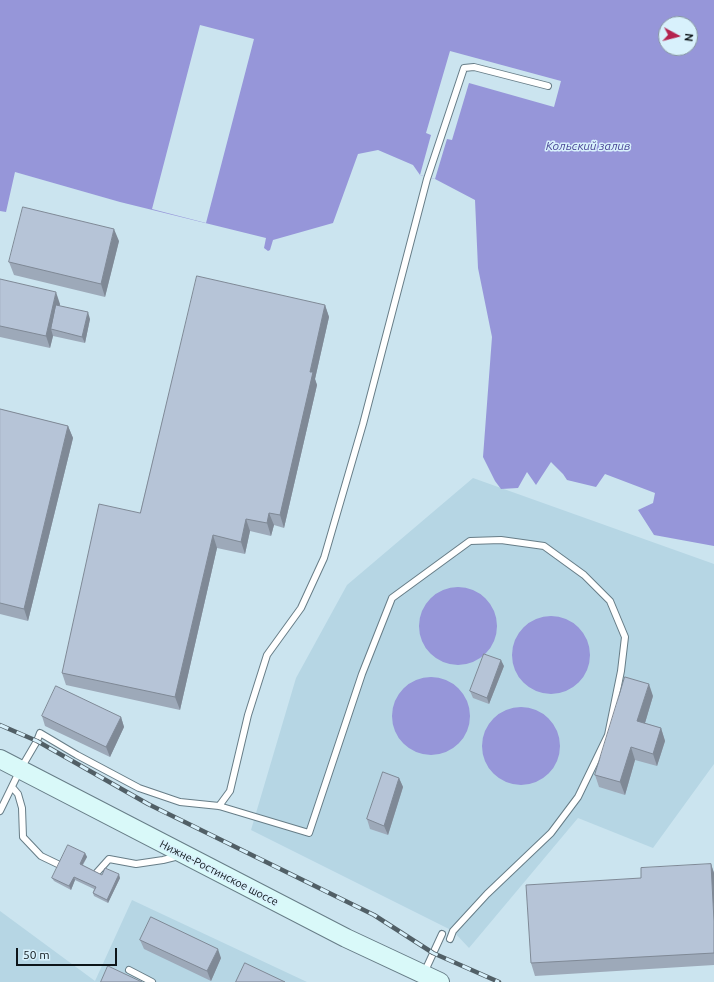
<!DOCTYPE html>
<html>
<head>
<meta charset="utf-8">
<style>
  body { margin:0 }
  #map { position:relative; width:714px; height:982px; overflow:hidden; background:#cbe4ef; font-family:Ubuntu,sans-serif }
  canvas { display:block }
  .north { position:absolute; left:658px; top:16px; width:40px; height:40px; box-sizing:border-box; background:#d8f1fc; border:1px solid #8799a1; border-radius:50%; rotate:97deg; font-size:11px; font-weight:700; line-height:16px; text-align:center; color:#0d1519 }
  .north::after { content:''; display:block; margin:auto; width:14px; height:18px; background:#b4234f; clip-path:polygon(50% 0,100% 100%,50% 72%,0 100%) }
  .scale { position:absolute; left:16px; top:948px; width:101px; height:18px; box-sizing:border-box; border:2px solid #0d1519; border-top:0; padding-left:5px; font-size:12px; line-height:14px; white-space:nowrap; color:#0d1519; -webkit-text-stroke:3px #d8f1fc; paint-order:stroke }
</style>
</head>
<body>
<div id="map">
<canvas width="714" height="982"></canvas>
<div class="north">N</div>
<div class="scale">50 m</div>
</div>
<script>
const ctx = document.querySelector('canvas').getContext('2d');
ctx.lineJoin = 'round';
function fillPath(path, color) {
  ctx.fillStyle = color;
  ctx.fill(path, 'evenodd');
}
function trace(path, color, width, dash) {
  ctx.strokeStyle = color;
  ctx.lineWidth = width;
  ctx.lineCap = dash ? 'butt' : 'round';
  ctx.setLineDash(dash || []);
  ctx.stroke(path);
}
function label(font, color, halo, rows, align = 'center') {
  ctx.font = font + ' Ubuntu,sans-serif';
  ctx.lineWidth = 3;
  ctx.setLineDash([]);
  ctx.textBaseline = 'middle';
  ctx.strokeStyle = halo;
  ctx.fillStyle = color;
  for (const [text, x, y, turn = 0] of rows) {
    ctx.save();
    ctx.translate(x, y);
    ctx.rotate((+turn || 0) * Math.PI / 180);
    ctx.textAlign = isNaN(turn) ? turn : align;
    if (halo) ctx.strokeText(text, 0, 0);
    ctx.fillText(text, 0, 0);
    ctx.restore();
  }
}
const built = new Path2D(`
  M473,478L714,564V764L653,848L578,818L469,948L453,931L251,830L296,678L347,585Z
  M132,900L307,982H0V911L95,981Z`);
const water = new Path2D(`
  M0,0H714V546L654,535L638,510L653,503L655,493L605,474L596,487L567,480L563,474L551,462L536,485L527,472L518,488L501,489L495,481L483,457L492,337L478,268L475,200L435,179L420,175L413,165L378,150L358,154L333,223L273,240L270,250L268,251L264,248L266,238L120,202L15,172L6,212L0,211ZM666,24H690V48H666Z
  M419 626a39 39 0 1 1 78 0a39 39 0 1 1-78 0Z
  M512 655a39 39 0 1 1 78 0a39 39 0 1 1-78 0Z
  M392 716a39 39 0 1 1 78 0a39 39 0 1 1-78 0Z
  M482 746a39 39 0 1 1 78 0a39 39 0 1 1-78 0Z`);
const pier = new Path2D(`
  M200,25L254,39L206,223L152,209Z
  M450,51L561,81L554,107L469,83L452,140L447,139L435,179L420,175L431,135L426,133Z`);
const lane = new Path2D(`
  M12,787L18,794L22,808L23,837L41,856L66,868
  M219,806L230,791L248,715L267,655L301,608L324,558L363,424L427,179L464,68L474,67L548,86
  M0,811L20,770L37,741L40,733L77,755L139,788L180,802L219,806L309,833L362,674L392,598L470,541L501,540L544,546L584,575L610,601L625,637L621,671L608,735L578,797L551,833L487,894L453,931L450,939
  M92,878L109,859L136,864L163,860L179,856
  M129,970L152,982
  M424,973L442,934`);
const secondary = new Path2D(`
  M0,759L346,938L440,982`);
const rail = new Path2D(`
  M0,725L37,741L148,804L374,915L433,953L499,982`);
const wall = new Path2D(`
  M119,241L105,297L14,275L9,262Z
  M0,279L60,304V306L90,319L85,343L53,336L50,348L0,337Z
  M325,305L329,317L315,379L317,385L284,528L274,525L271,536L250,531L245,554L217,548L180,710L66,685L62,673L140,513Z
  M0,409L68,426L73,438L28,621L0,614Z
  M504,666L489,704L473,698L470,691Z
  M653,696L645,723L661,728L665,741L657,766L635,760L625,795L599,787L595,775Z
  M42,716L121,717L124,727L110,757L45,726Z
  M399,778L403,787L388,835L370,829L367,819Z
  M85,853L87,857L83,865L102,875L120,878L108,903L94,896L93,893L94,889L75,880L71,890L54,881L52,878Z
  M711,864L714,873V965L535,976L531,963L641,878Z
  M140,940L221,958L211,981L144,949Z`);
const shadedWall = new Path2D(`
  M114,229L119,241L105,297L101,284Z
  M56,292L60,304L54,330L51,329L53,336L50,348L46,336Z
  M325,305L329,317L315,379L317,385L284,528L280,515L310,372Z
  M88,312L90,319L85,343L82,337Z
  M68,426L73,438L28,621L24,609Z
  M269,513L274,525L271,536L267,523Z
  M246,519L250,531L245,554L241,542Z
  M213,535L217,548L180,710L175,697Z
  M501,660L504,666L489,704L487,698Z
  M649,684L653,696L642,733L637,721Z
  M121,717L124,727L110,757L106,747Z
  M661,728L665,741L657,766L653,754Z
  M631,747L635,760L625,795L620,782Z
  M399,778L403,787L388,835L384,826Z
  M85,853L87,857L81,867L80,864Z
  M711,864L714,873V921Z
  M119,874L120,878L108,903L107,900Z
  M74,877L75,880L71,890L69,886Z
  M218,949L221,958L211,981L207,971Z`);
const building = new Path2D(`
  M23,207L114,229L101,284L9,262Z
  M197,276L325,305L310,372H313L280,515L269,513L267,523L246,519L241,542L213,535L175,697L62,673L99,504L140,513Z
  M0,279L56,292L46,336L0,326Z
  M56,305L88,312L82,337L51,329Z
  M0,409L68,426L24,609L0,603Z
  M484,654L501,660L487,698L470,691Z
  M625,677L649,684L637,721L661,728L653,754L631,747L620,782L595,775Z
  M56,686L121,717L106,747L42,716Z
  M383,772L399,778L384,826L367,819Z
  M68,845L85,853L80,864L102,875L105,868L119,874L107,900L93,893L96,887L74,877L69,886L52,878Z
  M711,864L714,921V953L531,963L526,885L641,878V868Z
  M151,917L218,949L207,971L140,940Z
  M245,963L285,982H236Z
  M108,966L142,982H101Z`);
const streetNames = [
  ["Нижне-Ростинское шоссе",219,873,27]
];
const waterNames = [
  ["Кольский залив",588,146]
];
fillPath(built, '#b6d6e4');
fillPath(water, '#9696d9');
fillPath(pier, '#cbe4ef');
trace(lane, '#677d87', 8);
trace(secondary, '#677d87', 20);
trace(lane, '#fff', 6);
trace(secondary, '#d9f9f9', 18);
trace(rail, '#515f66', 4.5);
trace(rail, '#d8f1fc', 3, [9]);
fillPath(wall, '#9da9b9');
fillPath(shadedWall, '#7f8996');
fillPath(building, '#b6c4d7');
trace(building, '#7f8996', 1);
label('11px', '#0d1519', '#d8f1fc', streetNames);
label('italic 12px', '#4a4595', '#d8f1fc', waterNames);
</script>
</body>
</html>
